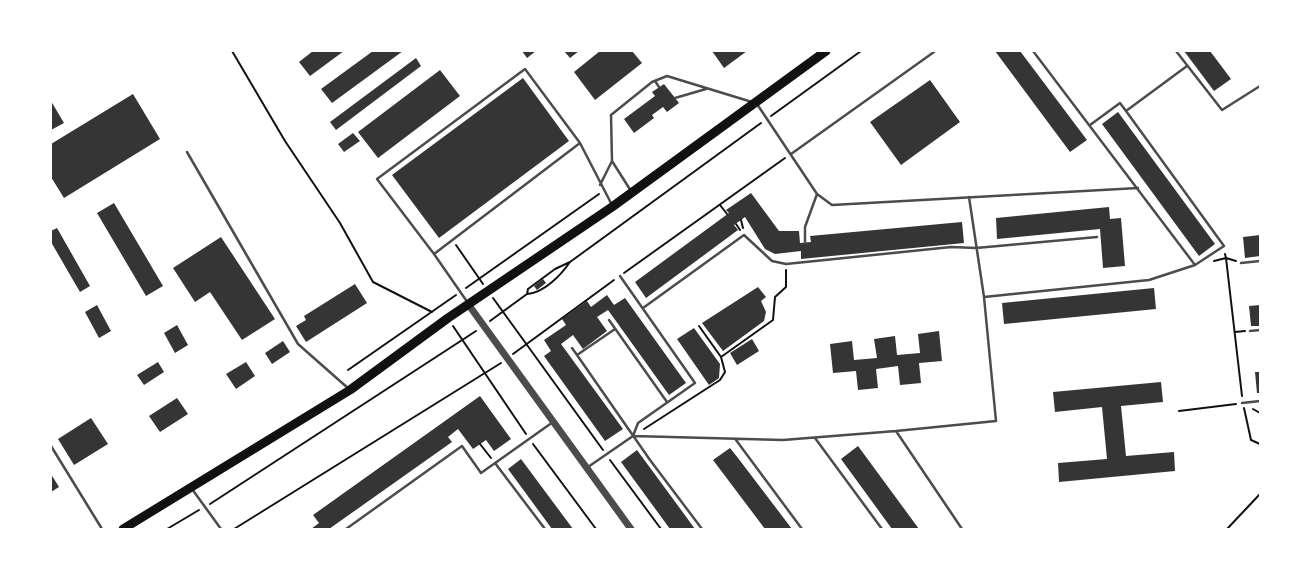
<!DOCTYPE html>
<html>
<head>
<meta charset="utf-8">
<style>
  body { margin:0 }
  #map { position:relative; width:1311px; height:580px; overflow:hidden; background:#fff; font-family:"Roboto Condensed",sans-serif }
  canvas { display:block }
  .frame { position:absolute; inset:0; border:52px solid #fff; pointer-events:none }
</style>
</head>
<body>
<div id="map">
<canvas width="1311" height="580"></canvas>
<div class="frame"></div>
</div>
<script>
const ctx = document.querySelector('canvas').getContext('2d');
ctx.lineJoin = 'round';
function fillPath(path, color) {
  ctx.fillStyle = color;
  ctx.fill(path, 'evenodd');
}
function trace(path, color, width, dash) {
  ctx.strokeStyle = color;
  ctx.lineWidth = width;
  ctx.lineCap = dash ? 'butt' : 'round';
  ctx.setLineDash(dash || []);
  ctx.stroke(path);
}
const building = new Path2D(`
  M313,51H344L310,76L299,62Z
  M373,51H403L332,103L321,89Z
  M522,51H536L527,58Z
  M564,51H579L570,58Z
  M600,51H632L642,63L595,100L574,72Z
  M712,51H747L724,68Z
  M995,51H1020L1087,140L1070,152Z
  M1184,51H1210L1231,79L1214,91Z
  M416,58L421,66L336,130L330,122Z
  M440,70L460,96L378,158L358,132Z
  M523,78L569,141L439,238L392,175Z
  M930,80L960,122L901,165L870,122Z
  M664,84L679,103L667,112L663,107L652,115L654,118L634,133L624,119L655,96L652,92Z
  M133,94L160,139L64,198L51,177V144Z
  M51,101L64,123L51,130Z
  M1118,112L1215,244L1199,256L1102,124Z
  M353,133L360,141L344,152L338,144Z
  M751,193L779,231H799L800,243L811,242L810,236L962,222L964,243L801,259V251L775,254L765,249L745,217L734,225L738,230L646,298L635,282L729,213L726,210Z
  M114,203L163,286L146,296L97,213Z
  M1109,207L1110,219L1121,218L1125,266L1103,268L1100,229L997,239L996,218Z
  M57,228L90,286L80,292L51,242V231Z
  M1260,235V256L1245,258L1243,237Z
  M221,237L275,319L242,340L210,292L195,302L173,268Z
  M543,279L546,283L537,290L534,286Z
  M355,284L367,303L306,342L296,326L306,320L304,316Z
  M758,287L766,297L761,301L766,312L764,321L723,351L702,323Z
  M1154,288L1156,309L1004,324L1002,303Z
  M607,295L614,305L625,298L686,383L669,395L608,310L597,317L607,331L583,349L573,335L561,344L623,429L605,441L544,356L551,351L544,340L566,325L562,319L587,301L591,307Z
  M97,305L111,331L99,338L85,312Z
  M1260,305V326H1251L1249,306Z
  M177,325L188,345L175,353L164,333Z
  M694,328L720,364L719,378L709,385L677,339Z
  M939,331L942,361L919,363L921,383L900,385L898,366L876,369L878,388L858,390L856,371L833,373L830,344L852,341L854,360L877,358L874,339L895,336L897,355L920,353L918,334Z
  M752,339L759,351L737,365L730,353Z
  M283,341L290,352L272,364L265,353Z
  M158,362L164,372L144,385L137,375Z
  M246,362L255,376L236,389L226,374Z
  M1255,372H1260V393H1257Z
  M1161,382L1163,402L1121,406L1126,456L1174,452L1175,471L1059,482L1058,463L1107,459L1102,407L1055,412L1053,392Z
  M480,396L511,439L494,451L486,440L473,449L458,429L448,437L452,442L329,529H311L319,523L313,515Z
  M177,398L188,414L160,432L149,416Z
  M91,418L108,444L74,465L58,439Z
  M858,446L919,529H892L841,459Z
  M730,448L738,458L792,529H765L713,460Z
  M637,450L676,503L695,529H670L621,462Z
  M521,459L573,529H552L508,469Z
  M51,474L59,487L51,492Z`);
const path = new Path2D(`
  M232,51L285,141L340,223L373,282L432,312
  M771,116L861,51
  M720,205L727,214
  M741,220L743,228
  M736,224L740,230
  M456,245L483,284
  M1225,254L1226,258L1236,261
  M1214,261L1226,258L1242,396
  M624,273L785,158
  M466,288L599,194
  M527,294L528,289L555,269L570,262
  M493,298L603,450
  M490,321L527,294C544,293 561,275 570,262L761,123
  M453,326L526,434
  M699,326L721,357
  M1235,332L1245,331
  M513,354L614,280
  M348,370L456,295
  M1244,408L1251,440L1260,444
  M1253,409L1260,413
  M1179,411L1236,404
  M644,429L720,380L725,372L721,357L773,320L775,297L786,287V270
  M480,444L491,458
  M533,444L596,529
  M610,460L661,529
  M210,504L476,331
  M167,529L199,510
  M234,529L501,363
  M1227,529L1260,494`);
const service = new Path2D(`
  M1033,51L1195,265
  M1176,51L1222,110L1260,86
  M655,81L659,87
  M675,98L706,89
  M757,104L817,194L832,205L1138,188
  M1090,125L1120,103L1126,111
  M187,152L298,344L349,389
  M791,154L934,52
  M612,161L631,191
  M600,185L612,161L611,115L652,82L667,76L752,102
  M805,243V227L817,194
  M434,254L580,143L612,205
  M1241,263L1260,261
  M620,276L695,383L638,423L633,436
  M984,297L1149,280L1195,265L1224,246L1126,111L1187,66
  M468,303L434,254L377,179L525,69L580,143
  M643,308L744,235L772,261L786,264L951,247L976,248L1097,237
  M609,320L667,402
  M615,329L577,355L650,460L702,529
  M1250,331L1260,330
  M572,348L577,355
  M1242,403L1260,401
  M896,431L996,421L984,297L969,197
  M815,438L882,529
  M736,440L802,529
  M51,446L102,529
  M495,463L545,529
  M588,467L633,436L783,440L896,431L962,529
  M192,489L221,529
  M346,529L462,446L481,473L553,422`);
const tertiary = new Path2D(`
  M468,304L631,529`);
const primary = new Path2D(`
  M123,529L350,390L448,318L612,207L826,51`);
fillPath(building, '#353535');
trace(path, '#111', 2);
trace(service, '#4c4c4c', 2.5);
trace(tertiary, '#4c4c4c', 7);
trace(primary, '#111', 9);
</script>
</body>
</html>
